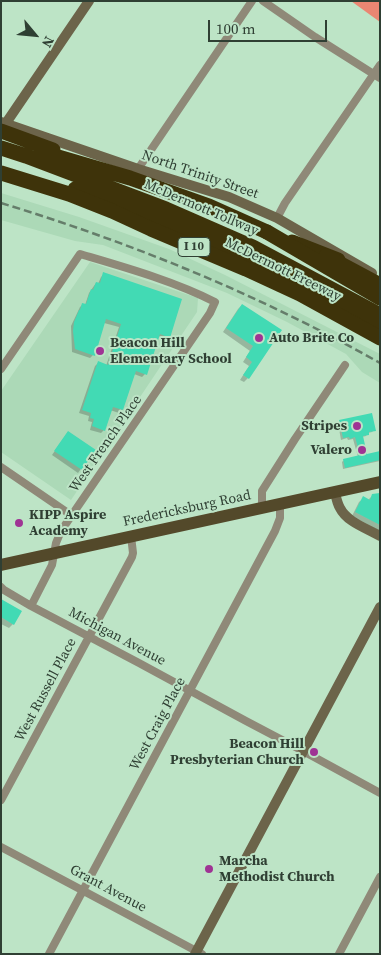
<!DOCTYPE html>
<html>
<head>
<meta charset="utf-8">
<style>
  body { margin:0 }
  #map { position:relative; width:381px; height:955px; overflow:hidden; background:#bde4c6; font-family:"Source Serif 4",serif }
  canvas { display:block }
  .frame { position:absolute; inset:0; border:2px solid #2f3f33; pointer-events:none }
  .north { position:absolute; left:10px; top:10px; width:50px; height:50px; -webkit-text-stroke:4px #bde4c6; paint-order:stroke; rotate:118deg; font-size:14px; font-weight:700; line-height:20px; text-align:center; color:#2f3f33 }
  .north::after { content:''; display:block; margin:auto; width:18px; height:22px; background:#2f3f33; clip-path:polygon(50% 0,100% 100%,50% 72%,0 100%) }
  .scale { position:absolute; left:208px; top:20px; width:119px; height:22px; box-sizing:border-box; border:2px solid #2f3f33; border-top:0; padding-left:6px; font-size:15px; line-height:18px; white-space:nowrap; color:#2f3f33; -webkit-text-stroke:4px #bde4c6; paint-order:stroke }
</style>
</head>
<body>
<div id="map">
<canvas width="381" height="955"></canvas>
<div class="frame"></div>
<div class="north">N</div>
<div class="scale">100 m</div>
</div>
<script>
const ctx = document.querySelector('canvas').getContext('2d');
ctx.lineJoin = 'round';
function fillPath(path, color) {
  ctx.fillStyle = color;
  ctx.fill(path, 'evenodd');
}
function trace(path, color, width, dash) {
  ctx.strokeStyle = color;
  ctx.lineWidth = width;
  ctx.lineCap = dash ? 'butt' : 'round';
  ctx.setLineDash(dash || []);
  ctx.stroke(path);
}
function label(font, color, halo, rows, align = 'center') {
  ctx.font = font + ' "Source Serif 4",serif';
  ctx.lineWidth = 4;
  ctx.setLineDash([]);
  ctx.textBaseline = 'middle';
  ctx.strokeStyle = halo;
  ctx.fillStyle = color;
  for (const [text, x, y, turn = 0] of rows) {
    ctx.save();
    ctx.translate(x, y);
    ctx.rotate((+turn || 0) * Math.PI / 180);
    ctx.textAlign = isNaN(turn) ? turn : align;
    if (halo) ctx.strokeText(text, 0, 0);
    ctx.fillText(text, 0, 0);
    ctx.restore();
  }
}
const built = new Path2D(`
  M1,193L79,217L169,249L225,275L380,354V383L362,372L346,354L287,322L227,293L103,245L75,241L1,220Z
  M90,262L198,298L197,312L71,500L1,452V391Z`);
const green = new Path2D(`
  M351,1H380V22Z`);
const shadow = new Path2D(`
  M104,274L169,337L166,340L158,337L145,374L142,377L134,374L122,410L119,413L110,410L104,430L101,433L90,430L92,422L88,421L89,416L79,413L95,366L98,363L106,366L119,327L104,323L93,355L90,358L72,352L71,326L80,307L83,304L85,305L89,293L96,283L98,284L101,277Z
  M242,305L280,331L248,378L244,382L240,380L249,366L243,362L250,351L223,332L238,309Z
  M340,421L374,430L372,432L368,433L366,436L362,437L367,455L380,452V461L343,469L342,462L344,460L358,457L353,439L348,440L347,438L341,440L338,423Z
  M68,432L94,450L78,473L52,455Z
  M380,494V531L352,516L359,502L364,498L368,500L373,495Z
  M1,601L13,624L9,628L1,624Z`);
const building = new Path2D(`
  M103,272L182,299L170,338L160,334L147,375L136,371L123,410L113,407L105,431L92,426L94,419L90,418L91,413L82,410L98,361L108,365L121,324L106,319L95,356L75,349L73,331L74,322L79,310H80L82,303L86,304L91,289L93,290L96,282L100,283Z
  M242,304L282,330L249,379L243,375L252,362L246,357L253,346L226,328Z
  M372,413L376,431L369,432V435L363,436L367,454L380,451V460L345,468L343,459L360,455L355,437L350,439L349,437L343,438L339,420Z
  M68,431L96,450L82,470L54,451Z
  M380,493V525L355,512L363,496L370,500L372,494Z
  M1,599L22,611L14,625L1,617Z`);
const street = new Path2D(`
  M263,1L315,37L380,78
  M138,169L252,1
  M277,218L285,203L380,65
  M1,369L80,254C124,267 174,281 215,302L210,313L61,531L56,543L52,565L31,606
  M1,467L71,515
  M262,508V491L295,439L345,365
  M1,587L4,590L31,606L139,663L246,721L303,751L380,793
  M1,800L132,557L133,553L131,536
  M1,847L202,954
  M49,954L275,531L280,518V504
  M339,954L380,877`);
const secondary = new Path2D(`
  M1,122L138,169L229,197L277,218L372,273
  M2,129L89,1
  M335,492C336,497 337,503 340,508C347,522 366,528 380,536
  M195,954L380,607`);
const primary = new Path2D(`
  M1,565L380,482`);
const highway = new Path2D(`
  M1,131L53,150
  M1,148L26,156L166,209L253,247L380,315
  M41,152L130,178L209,206L267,232
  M75,189L153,217L194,235L274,272L332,300L380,328
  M292,242L338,260`);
const rail = new Path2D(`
  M1,203C132,243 260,295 380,363`);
const highwayBridge = new Path2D(`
  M1,173L69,194L112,211L151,229L246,269L300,294L380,338
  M267,232L380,298
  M326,256L380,285`);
const markers = [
  [259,338,5,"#9f3394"],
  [100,351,5,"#9f3394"],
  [357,426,5,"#9f3394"],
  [362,450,5,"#9f3394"],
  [19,523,5,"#9f3394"],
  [314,752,5,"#9f3394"],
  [209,869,5,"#9f3394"]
];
const shields = [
  [194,247,32]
];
const shieldNames = [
  ["I 10",194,247]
];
const streetNames = [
  ["North Trinity Street",200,175,19],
  ["McDermott Tollway",201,208,23],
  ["McDermott Freeway",283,270,26],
  ["West French Place",106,444,-55],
  ["Fredericksburg Road",187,509,-12],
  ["Michigan Avenue",117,637,28],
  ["West Russell Place",46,690,-62],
  ["West Craig Place",158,724,-62],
  ["Grant Avenue",108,889,28]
];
const poiNames = [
  ["Auto Brite Co",269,338],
  ["Beacon Hill",110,343],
  ["Elementary School",110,359],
  ["Stripes",347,426,"right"],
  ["Valero",352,450,"right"],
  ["KIPP Aspire",29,515],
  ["Academy",29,531],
  ["Beacon Hill",304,744,"right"],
  ["Presbyterian Church",304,760,"right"],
  ["Marcha",219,861],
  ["Methodist Church",219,877]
];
fillPath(built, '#acd9b7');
fillPath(green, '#ea8672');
fillPath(shadow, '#0003');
fillPath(building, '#42dab4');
trace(street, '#8f8978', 8);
trace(secondary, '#6c644a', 10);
trace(primary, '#53492a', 12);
trace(highway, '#3e330a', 15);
trace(rail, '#657d6a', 2.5, [8, 4]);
trace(highwayBridge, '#3e330a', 15);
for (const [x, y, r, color] of markers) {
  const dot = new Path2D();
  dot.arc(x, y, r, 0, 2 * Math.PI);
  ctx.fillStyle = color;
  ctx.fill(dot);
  trace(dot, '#bde4c6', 2);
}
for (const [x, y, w] of shields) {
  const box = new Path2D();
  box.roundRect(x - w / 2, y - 9.5, w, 19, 4);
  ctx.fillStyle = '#bde4c6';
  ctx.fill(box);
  trace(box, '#2f3f33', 1);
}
label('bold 12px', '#2f3f33', null, shieldNames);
label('14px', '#2f3f33', '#bde4c6', streetNames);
label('bold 14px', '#2f3f33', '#bde4c6', poiNames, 'left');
</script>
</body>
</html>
